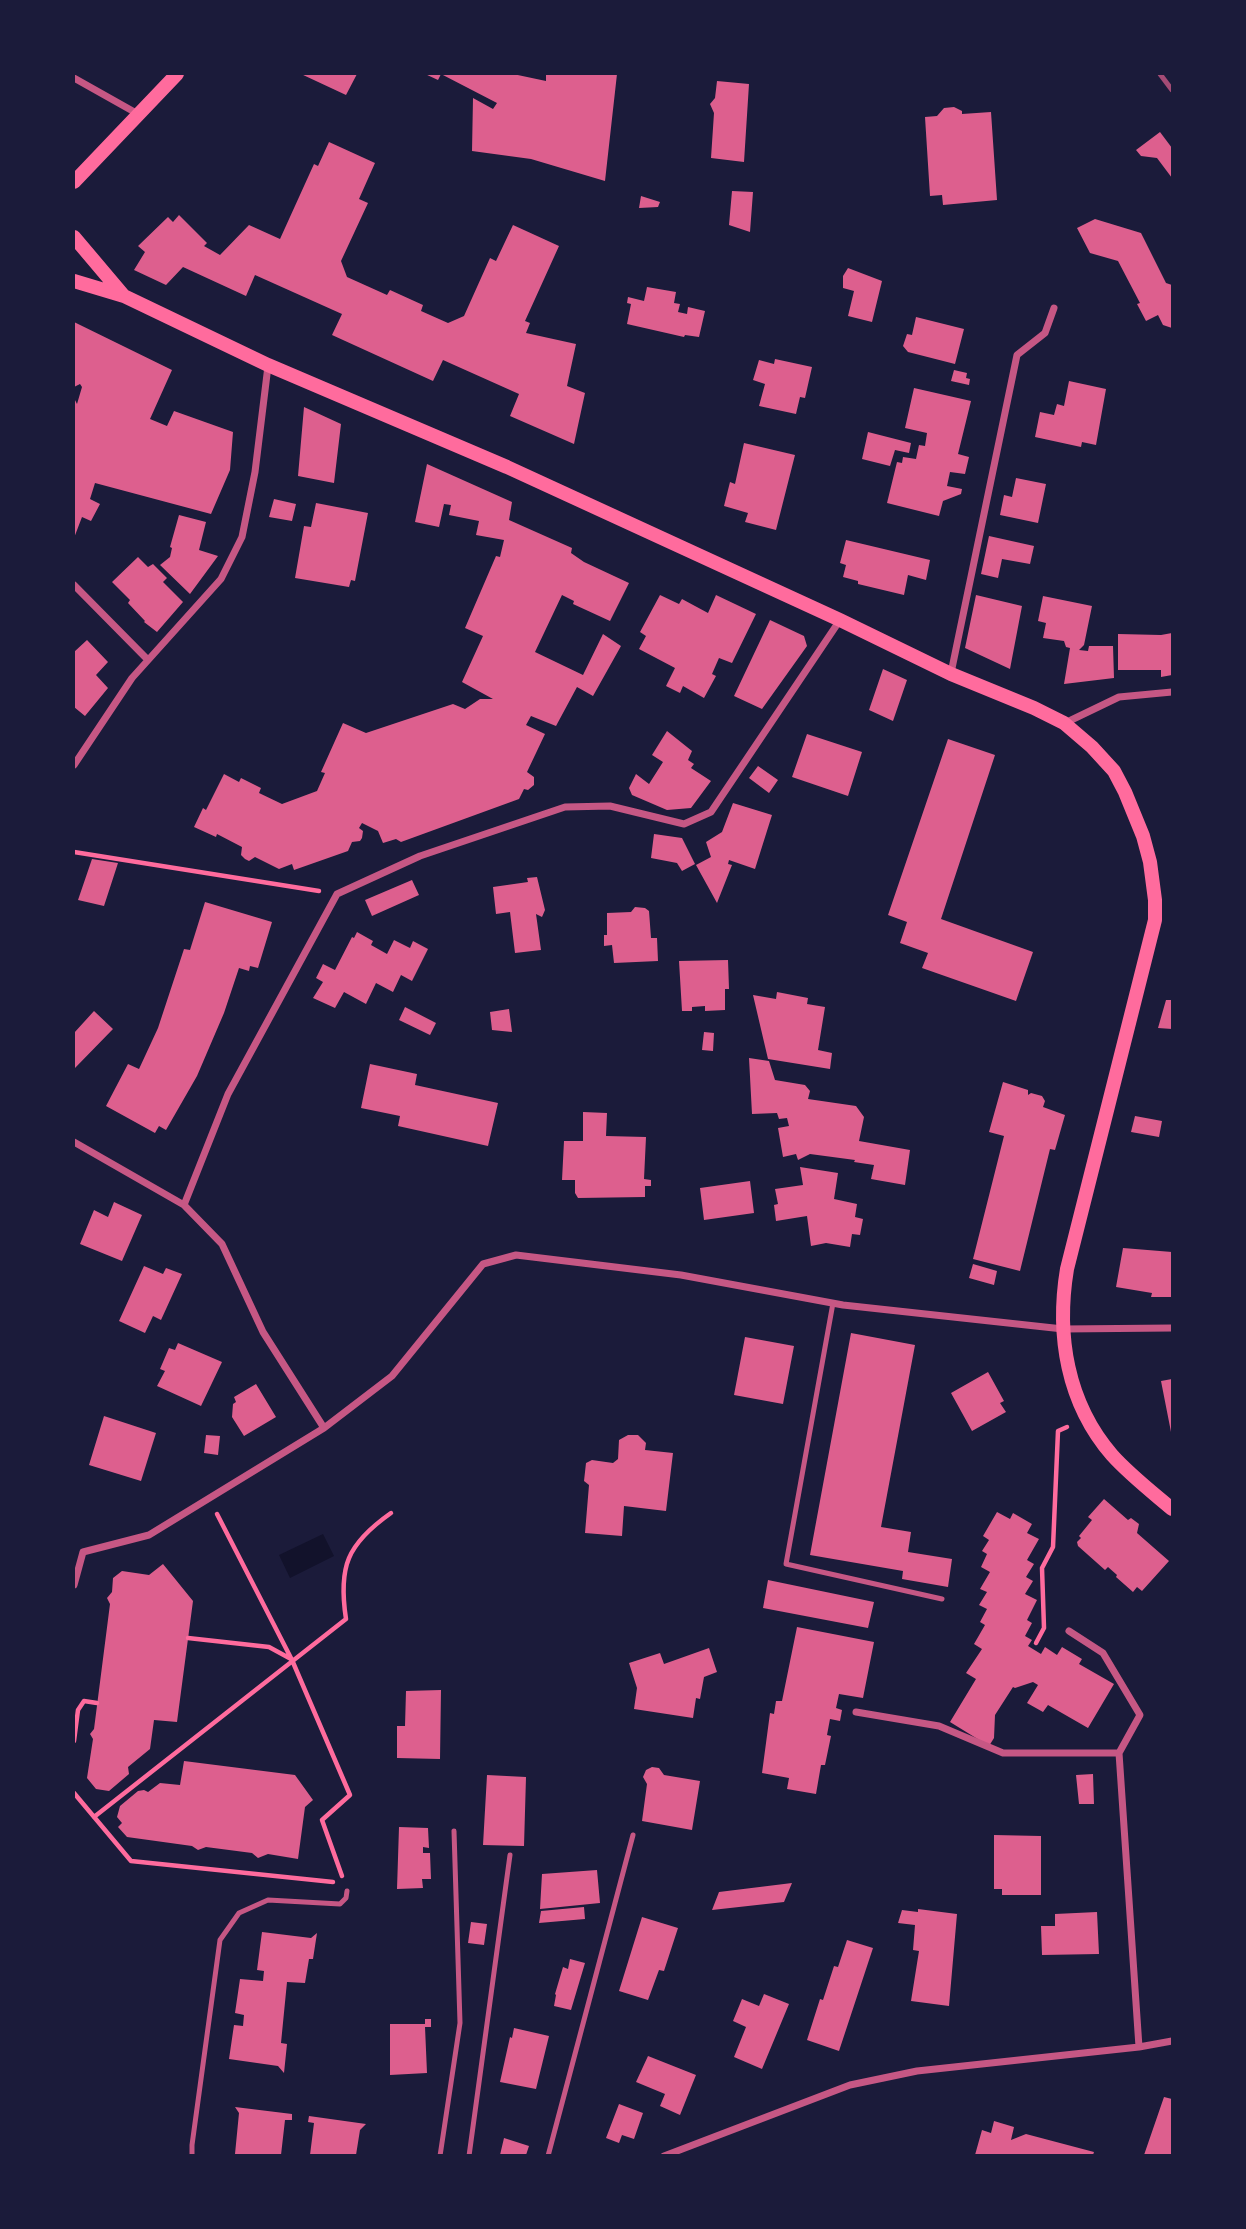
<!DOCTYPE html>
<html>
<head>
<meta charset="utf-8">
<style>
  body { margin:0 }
  #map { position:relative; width:1246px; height:2229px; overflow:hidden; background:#1b1b3a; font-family:Mulish,sans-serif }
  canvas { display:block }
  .frame { position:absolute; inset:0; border:75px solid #1b1b3a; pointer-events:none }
</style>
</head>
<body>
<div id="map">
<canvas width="1246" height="2229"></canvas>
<div class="frame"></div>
</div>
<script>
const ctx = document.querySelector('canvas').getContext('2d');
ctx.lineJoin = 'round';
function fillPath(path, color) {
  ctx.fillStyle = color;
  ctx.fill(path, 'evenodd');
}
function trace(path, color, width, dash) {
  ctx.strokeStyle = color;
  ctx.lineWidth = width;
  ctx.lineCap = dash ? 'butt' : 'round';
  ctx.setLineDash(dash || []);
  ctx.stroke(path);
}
const water = new Path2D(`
  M323,1534L334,1556L290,1578L279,1555Z`);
const building = new Path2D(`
  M301,74H357L346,95Z
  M425,74H513L546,81V74H617L605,181L531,159L472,151L473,98L493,109L497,103L441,74L438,80Z
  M717,81L749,84L744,162L711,158L714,113L710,104L715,98Z
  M954,107L962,111V114L991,112L997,200L943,205L942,195L930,196L925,117L937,116L944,108Z
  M1160,132L1172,148V178L1157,158L1141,156L1136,150Z
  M329,142L375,163L359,199L368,203L341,261L347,277L387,295L390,290L423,305L421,311L448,323L464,316L490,258L496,261L513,225L559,246L525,321L530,323L526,333L576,344L567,386L585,393L574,444L510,416L519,394L443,360L433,381L332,335L342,314L255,275L246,296L183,267L166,285L134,270L145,252L138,246L168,217L173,222L179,215L207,243L204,246L220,255L249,225L280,239L314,164L318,166Z
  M732,191L753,192L750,232L729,225Z
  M641,196L660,202L658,207L639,208Z
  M1095,219L1141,233L1166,283L1172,285V328L1163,325L1158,315L1146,321L1137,304L1140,303L1118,261L1090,253L1077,228Z
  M848,268L882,281L872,322L848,316L854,291L843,288V276Z
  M647,287L676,292L674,303L680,304L678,312L687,314L688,307L705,311L699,337L685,335L684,337L627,324L631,304L627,303L628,297L644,301Z
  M916,317L964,329L955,364L908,352L903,346L907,334L912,335Z
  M74,322L172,370L150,419L167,426L174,411L233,432L230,470L211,514L95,483L90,499L100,504L91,521L82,517L74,538V398L77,404L82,387L80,384L74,387Z
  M775,359L812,367L805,398L800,397L796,414L759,406L765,384L753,380L759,360L774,364Z
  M954,370L967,373L966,378L970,379L969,385L951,381Z
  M1069,381L1106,389L1096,445L1082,442L1081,447L1035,437L1040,412L1054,415L1057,404L1064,406Z
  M914,388L971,401L958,454L969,457L965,474L950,472L947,486L962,489L961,494L943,501L939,516L887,503L897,462L902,463L903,457L916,459L919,445L925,446L927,433L905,428Z
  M304,407L341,424L334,483L298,476Z
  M868,432L911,443L909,453L895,450L890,466L862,459Z
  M744,443L795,455L776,530L745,522L748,513L724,506L730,482L735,484Z
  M427,464L512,502L509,520L572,548L571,553L584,562L629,583L610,621L573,604L574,601L562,595L535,652L583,675L603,634L621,646L593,696L577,687L556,726L531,716L526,725L545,734L527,772L534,777V785L528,790L524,789L519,799L401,842L396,839L383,843L378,831L362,823L359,828L363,831L362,838L360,841L352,842L348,851L294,870L292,864L279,869L255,857L249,861L245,859L241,855L242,847L217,834L216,837L194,827L203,808L206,810L224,774L239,782L241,778L261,788L259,793L282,804L317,791L325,773L321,772L343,723L366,733L453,704L465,709L480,699H493L462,682L483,636L465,628L496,556L500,557L504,540L476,535L479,521L449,515L451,505L444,504L439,527L415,522Z
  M1016,478L1046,484L1038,523L1000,515L1004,495L1012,497Z
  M274,499L296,504L292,521L269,517Z
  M316,503L368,513L355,581L351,580L349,587L295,578L304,526L311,527Z
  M179,515L206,522L199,550L218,556L190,594L160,565L170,557L172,548L170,547Z
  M989,536L1034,546L1030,564L1002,559L998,578L981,574Z
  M846,540L930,560L926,580L908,575L904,595L858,584V581L843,577L846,565L840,563Z
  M138,557L148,567L153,564L167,578L163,582L183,602L157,632L144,622L145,621L128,603L130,600L112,582Z
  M660,595L679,604L682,599L708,613L716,595L756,614L732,663L719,658L712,674L716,676L704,698L683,686L680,693L666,686L675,668L639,649L646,636L640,632Z
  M976,595L1022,606L1010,669L965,648Z
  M1043,596L1092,606L1084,645L1079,650L1088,651L1089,646H1113L1114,678L1064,684L1070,648L1066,647L1064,641L1043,638L1046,623L1038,621Z
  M770,620L804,636L807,646L762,709L734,696Z
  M1172,633V675L1161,677V670H1118V634L1161,635Z
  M87,640L108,662L96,675L108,688L85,716L74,707V652Z
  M883,669L907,680L893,721L869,710Z
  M667,731L692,751L688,760L694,764L691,768L711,781L691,808L667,810L632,795L629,788L636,774L649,784L663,762L652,755Z
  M807,734L862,752L848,796L792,777Z
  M948,739L995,755L941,919L1033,952L1016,1001L922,968L928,953L900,943L907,922L888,915Z
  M758,766L778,780L769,793L749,778Z
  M733,803L772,815L755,869L729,860L728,864L732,865L717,903L696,865L711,857L706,842L722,832Z
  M654,834L682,838L695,864L682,871L677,863L651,858Z
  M92,859L118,863L104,906L78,900Z
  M537,877L545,910L542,917L536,914L541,950L515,953L510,912L496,914L493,887L528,882L527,878Z
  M412,880L419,895L372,916L365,900Z
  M205,902L272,922L258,968L250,966L249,971L239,968L224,1013L197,1076L166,1130L159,1126L155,1133L106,1106L128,1064L139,1069L158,1028L184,949L190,950Z
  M635,907L645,908L649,911L651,938H657L658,961L614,963L612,945L604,946V935H607V913L631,912Z
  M357,932L373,941L371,945L387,954L394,940L410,948L413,941L428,949L412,981L401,975L393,992L376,983L366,1004L344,992L335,1008L313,998L323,982L316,978L323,964L335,970L352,937L354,938Z
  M728,960L729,989H725V1010L705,1011V1006L692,1007V1011H682L679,961Z
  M777,992L808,998L807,1004L825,1007L818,1050L832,1053L830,1069L768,1059L753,995L776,999Z
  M1166,1000H1172V1029L1158,1028Z
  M405,1007L436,1023L430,1035L399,1020Z
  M509,1009L512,1032L492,1030L490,1012Z
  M94,1011L113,1029L75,1068L74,1066V1033Z
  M704,1032L714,1033L713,1051L702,1050Z
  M749,1058L769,1061L775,1080L805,1085L810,1091L808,1099L856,1106L864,1117L859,1141L910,1150L905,1185L871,1179L874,1165L854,1162L855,1160L810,1154L798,1160L796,1154L783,1157L778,1128L789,1126L787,1118L779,1119L777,1113L752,1114Z
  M370,1064L417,1074L415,1085L498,1103L488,1146L398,1126L400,1116L361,1108Z
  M1003,1082L1028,1090V1095L1031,1093L1042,1096L1045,1101L1043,1107L1065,1115L1055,1150L1050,1149L1020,1271L973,1259L1004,1136L989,1132Z
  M583,1112L607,1113L606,1136L646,1137L644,1179L651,1180V1186H645V1197L578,1198L575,1193V1180H562L564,1141H583Z
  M1135,1116L1162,1121L1159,1137L1131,1132Z
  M800,1167L838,1173L834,1199L857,1204L855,1217L863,1219L860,1235L852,1234L850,1247L826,1243L811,1246L807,1216L776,1221L774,1205L778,1204L775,1189L803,1185Z
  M750,1181L754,1213L704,1220L700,1188Z
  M114,1202L142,1215L122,1261L80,1244L94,1210L108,1217Z
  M1123,1248L1172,1252V1297H1151L1152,1293L1116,1287Z
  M973,1264L997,1271L994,1285L969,1278Z
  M144,1266L163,1274L166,1268L182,1274L161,1320L153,1316L145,1333L119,1321Z
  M851,1333L915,1345L881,1527L911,1532L908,1552L952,1559L948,1587L902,1579L903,1571L810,1555Z
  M745,1337L794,1346L783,1404L734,1395Z
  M178,1343L222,1362L201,1406L157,1386L165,1371L160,1369L169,1348L175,1350Z
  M988,1372L1004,1401L1000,1403L1006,1412L972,1431L951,1393Z
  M1172,1379V1432H1171L1161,1381Z
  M256,1384L276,1417L244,1436L232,1417L233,1404L236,1402L234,1397Z
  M104,1416L156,1433L141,1481L89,1465Z
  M206,1435L220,1436L218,1455L204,1453Z
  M628,1435H638L646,1443L645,1450L673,1453L666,1511L624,1506L622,1536L585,1533L589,1485L584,1481L586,1463L592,1460L613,1463L618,1459L619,1440Z
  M1104,1499L1128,1520L1131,1518L1139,1524L1137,1533L1169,1561L1142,1591L1137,1587L1133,1592L1116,1577L1117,1575L1108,1567L1105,1570L1078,1546L1077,1542L1081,1538L1079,1536L1092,1520L1088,1517Z
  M997,1512L1010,1519L1013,1513L1032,1524L1027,1533L1039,1539L1027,1560L1034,1564L1026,1577L1033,1581L1025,1594L1037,1600L1027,1620L1032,1623L1025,1636L1032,1640L1028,1646L1041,1654L1045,1647L1057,1655L1062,1647L1082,1659L1079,1664L1114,1684L1088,1728L1048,1705L1043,1712L1027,1703L1038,1685L1033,1682L1015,1688L1013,1687L995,1715L994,1738L989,1746L950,1722L976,1679L966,1673L982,1649L974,1644L985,1625L980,1622L987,1609L979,1605L987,1592L980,1589L990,1572L981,1567L987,1554L982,1551L989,1540L983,1536Z
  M163,1564L193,1601L177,1722L154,1720L150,1749L128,1767L129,1774L109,1791L96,1789L87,1778L93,1739L90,1734L94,1729L110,1604L107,1598L112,1592L113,1578L122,1571L149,1575Z
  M768,1580L874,1602L868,1628L763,1608Z
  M797,1627L874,1642L863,1698L839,1694L836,1708L842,1710L840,1721L830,1719L827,1735L831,1736L825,1765H821L816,1794L787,1789L789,1778L762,1773L770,1713L774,1714L776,1701H782Z
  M709,1648L717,1672L704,1677L700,1699L696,1698L693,1718L634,1709L637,1688L629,1663L660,1653L664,1664Z
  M441,1690L440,1759L397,1758V1726H405L406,1691Z
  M184,1761L295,1775L313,1800L305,1807L298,1859L268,1854L258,1858L252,1853L206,1847L198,1850L192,1846L127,1837L118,1827L122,1823L117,1817L120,1806L138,1791L144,1790L148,1792L160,1783L180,1785Z
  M652,1767L659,1768L664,1775L700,1781L692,1830L642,1821L647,1784L643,1777L646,1770Z
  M1093,1774L1094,1804H1079L1076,1775Z
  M487,1775L526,1777L524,1846L483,1845Z
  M399,1827L428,1828L429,1848L423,1847V1853H430L431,1879H422L423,1888L397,1889Z
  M994,1835L1041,1836V1895H1002V1889H994Z
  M597,1870L600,1903L540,1909L542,1874Z
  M792,1883L784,1902L712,1910L719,1892Z
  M584,1907L585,1919L539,1923L541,1911Z
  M918,1909L957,1914L949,2006L911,2001L919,1951L913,1950L915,1925L898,1923L902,1910L918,1912Z
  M1097,1912L1099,1954L1042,1955L1041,1926H1055V1914Z
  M642,1917L678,1928L664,1971L659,1970L648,2000L619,1991Z
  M471,1922L487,1924L484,1945L468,1943Z
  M262,1932L311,1938L317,1933L313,1959H309L305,1983L287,1982L281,2043L287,2044L284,2073L278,2066L229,2059L234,2025L243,2026L244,2015L235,2013L240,1979L263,1981L264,1971L257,1970Z
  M847,1940L873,1948L839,2051L807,2040L820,1999L823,2000L834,1966L838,1967Z
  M570,1959L585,1963L571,2010L554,2006L556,1995L555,1994L563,1967L568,1969Z
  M764,1994L789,2004L762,2069L734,2057L746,2027L733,2021L742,1999L759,2006Z
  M425,2019H431V2027H425L427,2073L390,2075V2024H425Z
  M514,2028L549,2036L536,2089L500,2082L510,2037L512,2038Z
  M648,2056L696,2075L680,2115L660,2106L665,2094L636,2082Z
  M1164,2097L1172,2099V2155H1144Z
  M619,2104L643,2113L634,2139L622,2135L619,2143L606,2138Z
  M235,2107L292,2114V2120H285L281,2155L235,2154L239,2113Z
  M309,2116L366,2124L360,2130L356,2155H310L314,2123L308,2122Z
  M994,2121L1014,2127L1011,2140L1026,2134L1094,2152L1093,2155H975L982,2130L991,2133Z
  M504,2138L529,2146L526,2155H500Z`);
const path = new Path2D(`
  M74,852L319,891
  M217,1514L292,1660L350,1795L322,1820L342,1876
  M188,1638L269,1647L291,1659
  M1036,1643L1044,1628L1042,1568L1053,1547L1058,1431L1067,1427
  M74,1741L78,1710L84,1701L97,1703
  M74,1793L131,1861L333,1882
  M94,1817L346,1619C338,1567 347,1544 391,1513`);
const service = new Path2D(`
  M833,1303L786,1564L942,1599
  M192,2156V2145L220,1940L239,1913L268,1900L340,1904L346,1898L347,1891
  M440,2156L460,2023L454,1831
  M469,2156L510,1855
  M548,2156L633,1835`);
const minor = new Path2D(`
  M74,78L138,114
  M74,585L148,660
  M951,673L1017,355L1045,333L1054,308
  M1065,723L1119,697L1172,692
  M74,765L132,678L221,579L242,537L255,472L268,366
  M74,1142L184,1205L222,1244L263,1332L324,1428L392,1376L483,1264L516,1255L681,1275L843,1305L1063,1329L1172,1328
  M184,1205L228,1094L337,894L420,856L565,807L610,806L684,824L711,812L840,620
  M74,1585L83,1552L149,1535L324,1428
  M1069,1631L1103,1653L1140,1715L1119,1753
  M856,1712L939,1726L1003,1753H1119L1139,2047
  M664,2156L850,2085L917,2071L1139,2047L1172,2041`);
const secondary = new Path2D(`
  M74,182L177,74
  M74,237L123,295
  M74,281L124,296L268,365L507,467L840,620L951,674L1034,708L1064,723L1092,747L1114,771L1125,792L1143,836L1150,862L1155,900V920L1067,1269C1056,1335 1067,1403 1112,1455C1130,1475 1152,1492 1172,1509`);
const rail = new Path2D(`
  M1160,74L1172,90`);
fillPath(water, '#12122b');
fillPath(building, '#dd5f8e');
trace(path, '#ff6b9d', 4.5);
trace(service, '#c65784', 5);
trace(minor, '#c65784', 7);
trace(secondary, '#ff6b9d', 14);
trace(rail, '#a44b75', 5);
</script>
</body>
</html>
